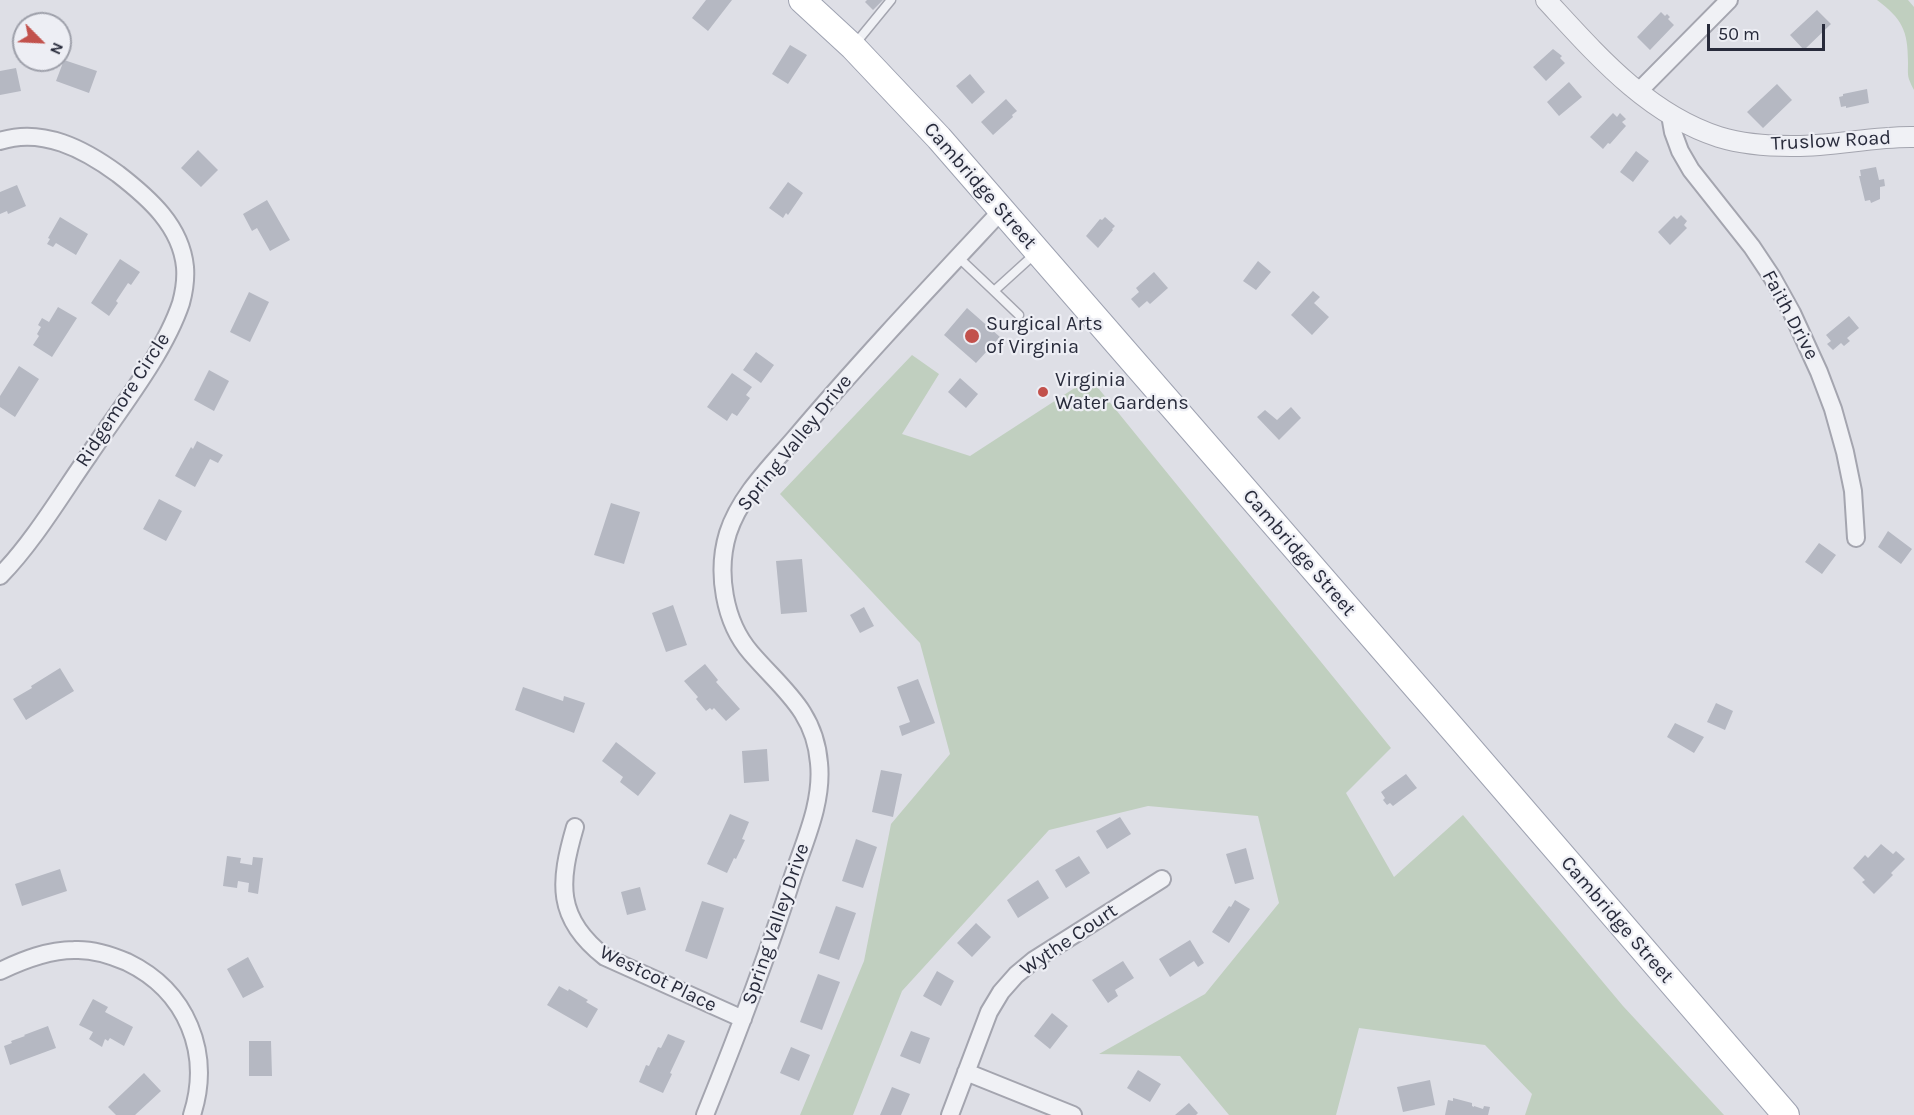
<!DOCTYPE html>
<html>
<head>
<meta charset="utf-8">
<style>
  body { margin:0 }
  #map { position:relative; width:1914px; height:1115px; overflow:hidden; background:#dedfe6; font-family:Karla,sans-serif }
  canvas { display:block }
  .north { position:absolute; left:12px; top:12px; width:60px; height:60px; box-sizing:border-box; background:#edeef4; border:2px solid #9ea0aa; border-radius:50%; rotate:114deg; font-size:16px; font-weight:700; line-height:24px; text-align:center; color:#282b3b }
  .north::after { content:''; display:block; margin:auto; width:21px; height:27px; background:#c2514c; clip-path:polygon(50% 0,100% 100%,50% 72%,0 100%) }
  .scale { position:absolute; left:1707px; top:24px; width:118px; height:27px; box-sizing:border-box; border:3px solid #282b3b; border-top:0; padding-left:8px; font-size:18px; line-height:21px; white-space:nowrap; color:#282b3b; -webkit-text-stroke:4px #edeef4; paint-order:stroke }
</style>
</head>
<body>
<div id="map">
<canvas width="1914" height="1115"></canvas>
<div class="north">N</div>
<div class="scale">50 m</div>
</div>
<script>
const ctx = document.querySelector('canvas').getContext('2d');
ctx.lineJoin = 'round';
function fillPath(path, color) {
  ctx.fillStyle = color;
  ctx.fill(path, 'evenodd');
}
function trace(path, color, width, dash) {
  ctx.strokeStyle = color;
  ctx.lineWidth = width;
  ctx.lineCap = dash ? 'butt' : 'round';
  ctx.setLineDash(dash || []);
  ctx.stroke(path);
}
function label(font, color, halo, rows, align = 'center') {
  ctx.font = font + ' Karla,sans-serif';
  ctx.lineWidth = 4.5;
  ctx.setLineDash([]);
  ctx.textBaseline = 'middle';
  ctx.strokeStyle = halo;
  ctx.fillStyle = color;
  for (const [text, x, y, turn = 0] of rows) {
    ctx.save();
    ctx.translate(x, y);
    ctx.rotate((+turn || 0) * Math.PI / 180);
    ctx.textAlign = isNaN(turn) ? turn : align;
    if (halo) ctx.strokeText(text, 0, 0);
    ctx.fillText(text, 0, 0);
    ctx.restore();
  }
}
const green = new Path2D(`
  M1877,0H1908L1914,7V90C1907,76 1908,77 1908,62C1908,30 1902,19 1877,0Z
  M912,355L939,374L902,434L970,456L1090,378L1391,748L1346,793L1394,877L1463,815L1623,1006L1724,1115H1525L1532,1094L1485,1045L1359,1028L1336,1115H1229L1180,1056L1099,1054L1205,994L1279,903L1258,816L1148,806L1049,830L902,991L853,1115H800L864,961L891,824L950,754L920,643L780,494Z`);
const building = new Path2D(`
  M706,0H732L708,31L692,18Z
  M867,0H883L873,10L865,2Z
  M1817,10L1831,24L1804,50L1790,35Z
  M1661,12L1665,16L1667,14L1670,17L1668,19L1674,25L1650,50L1637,37Z
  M790,45L807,55L788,84L772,74Z
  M1553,49L1562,56L1560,58L1565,63L1546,81L1533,67Z
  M64,60L97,71L89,93L56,81Z
  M16,68L21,91L0,95V71Z
  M970,74L985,92L972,104L956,86Z
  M1569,82L1582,97L1559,116L1547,102Z
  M1777,84L1792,100L1763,128L1747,112Z
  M1867,89L1869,103L1846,108V106L1841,107L1839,97L1843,96V94Z
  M1006,99L1017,111L1012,115L1013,117L993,135L981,122Z
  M1613,113L1617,117L1620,113L1626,119L1622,122L1626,126L1610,144L1608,143L1603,149L1590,137Z
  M198,150L218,170L201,187L181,168Z
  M1636,151L1649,161L1633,182L1620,172Z
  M1876,167L1879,180L1884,179L1885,186L1880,187V199L1871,203L1870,200L1865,201L1859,176H1861L1860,170Z
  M788,182L803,193L788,215L786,213L783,218L769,208Z
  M17,185L26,206L8,214L7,211L0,214V192Z
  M267,200L290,240L270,251L257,228L252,231L243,214Z
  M1681,215L1687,221L1684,225L1687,228L1670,245L1658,232L1674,216L1677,219Z
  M60,217L88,234L76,255L56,243L53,247L47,244L50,239L48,238Z
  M1105,217L1115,226L1112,229L1113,230L1098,248L1086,236L1100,219L1102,220Z
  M120,259L140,272L131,285L128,283L116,301L118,303L109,316L91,303Z
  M1258,261L1271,272L1256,290L1243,281Z
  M1154,272L1168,288L1150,304L1147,301L1139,308L1131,299L1139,292L1136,288Z
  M1313,291L1320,297L1314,303L1329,317L1312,335L1291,315Z
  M249,292L269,302L250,342L230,332Z
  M58,307L77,318L52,357L33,345L39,336L37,334L41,327L38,325L42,318L49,322Z
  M967,308L1000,337L976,363L944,335Z
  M1849,316L1859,328L1847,338L1850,341L1844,346L1841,343L1833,350L1827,344L1831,341L1826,335Z
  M756,352L774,365L761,383L743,370Z
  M19,366L39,379L15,417L0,407V396Z
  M209,370L229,381L214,411L194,400Z
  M732,373L752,387L746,395L750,398L737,416L732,413L727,421L707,407Z
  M960,378L978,394L966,408L948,392Z
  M1291,407L1301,418L1279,440L1257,417L1265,410L1277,420Z
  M197,441L223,455L218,463L210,459L195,487L175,476L191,447L193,449Z
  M159,499L182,511L166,541L143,529Z
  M611,503L640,512L624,564L594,555Z
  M1888,531L1912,549L1901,564L1878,547Z
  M1819,543L1836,555L1822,574L1805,562Z
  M802,559L807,612L781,614L776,561Z
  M673,605L687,645L666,652L652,613Z
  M864,607L874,626L860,633L850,615Z
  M705,664L718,680L716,682L740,709L726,721L714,708L712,710L710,708L706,711L696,699L698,697L684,681Z
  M60,668L74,691L26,720L13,699L32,688L31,686Z
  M918,679L935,723L902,736L899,726L910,722L897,687Z
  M523,687L563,701L564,696L585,703L574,733L515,710Z
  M1716,703L1733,711L1725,730L1707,722Z
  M1675,723L1704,737L1694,753L1667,737Z
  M616,742L656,773L638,796L620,782L623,777L602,761Z
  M767,749L769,781L744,783L742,751Z
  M881,770L902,774L893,817L872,812Z
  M1406,774L1417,788L1393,806L1390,803L1387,805L1383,800L1385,798L1381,792Z
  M730,814L749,822L742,839L745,840L736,859L734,858L727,873L707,864Z
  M1120,817L1131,834L1107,849L1096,831Z
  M856,839L877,847L863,888L842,881Z
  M1881,844L1893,854L1896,851L1905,859L1891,873L1893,875L1874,894L1862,882L1865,880L1853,868L1865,855L1868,858Z
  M1246,848L1254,879L1235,884L1226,854Z
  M227,856L241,858L240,863L252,865L253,857L263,858L258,894L248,892L249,883L238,881L237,888L223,886Z
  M1079,856L1090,873L1066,888L1055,870Z
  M60,869L67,891L22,906L15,884Z
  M1038,880L1049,898L1018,918L1007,900Z
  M640,887L646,910L627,915L621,892Z
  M1235,900L1250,909L1229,943L1212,932L1229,906L1231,907Z
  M702,901L724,908L707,959L685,951Z
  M836,906L856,913L839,960L819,953Z
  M976,923L991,937L972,957L957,943Z
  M1190,940L1204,963L1198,967L1194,961L1170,977L1159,959Z
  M248,957L264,987L243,998L227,969Z
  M1123,961L1134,978L1115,990L1118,996L1108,1003L1092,980Z
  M937,971L954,981L941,1006L923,996Z
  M818,974L840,982L822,1030L800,1022Z
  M559,986L568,991L569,989L588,1000L586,1002L598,1009L587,1028L547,1005Z
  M93,999L108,1007L105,1012L133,1027L124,1046L110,1038L108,1041L105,1039L102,1047L89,1039L93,1032L79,1025Z
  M1052,1013L1068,1026L1050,1049L1034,1036Z
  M48,1026L56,1048L10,1065L4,1046L12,1043L11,1041L25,1036L24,1035Z
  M911,1031L930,1038L920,1064L900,1056Z
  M668,1034L685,1041L670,1073L672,1074L663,1093L639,1082L646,1065L649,1066L658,1047L661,1048Z
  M249,1041H271L272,1076H249Z
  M791,1047L810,1055L799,1081L780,1073Z
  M1138,1070L1161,1084L1150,1102L1127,1088Z
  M144,1073L161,1091L135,1115H116L108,1107Z
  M1430,1080L1435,1105L1403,1112L1397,1087Z
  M892,1087L910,1094L901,1115H880Z
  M1453,1098L1472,1103V1106L1474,1107V1106L1483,1109L1484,1106L1490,1107L1488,1115H1445L1448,1100L1453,1101Z
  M1189,1103L1198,1113L1196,1115H1175Z`);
const service = new Path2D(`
  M855,44L891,0
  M958,257L994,291
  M1019,315L994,291L1037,252`);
const minor = new Path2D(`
  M1638,92L1729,0
  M1670,115L1673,132L1680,151L1691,170L1752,247L1772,277L1792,313L1819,372L1833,409L1845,452L1853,491L1856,538
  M0,141C42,127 84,149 118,174C149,198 181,226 185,267C186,279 184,292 181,303C164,354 119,410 89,455C61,495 34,541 0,576
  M575,827C559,882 555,918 605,957L743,1019
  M0,971C23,960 48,950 74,950C92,949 111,955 127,962C187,991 212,1053 192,1115
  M966,1072L1073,1115
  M705,1115C737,1036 767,957 793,876C805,840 823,802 819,763C815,711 782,689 751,653C724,622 716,572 728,533C740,496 770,467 795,438C861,360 932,285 1002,210
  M950,1115L989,1012L1001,992L1016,975L1034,960L1162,879`);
const tertiary = new Path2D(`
  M1546,0C1596,54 1647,114 1719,137C1742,144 1768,146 1791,146C1832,147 1873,136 1914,137`);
const primary = new Path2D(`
  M802,0L853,47L939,138L1458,735L1786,1115`);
const markers = [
  [972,336,8,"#c2514c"],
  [1043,392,6,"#c2514c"]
];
const streetNames = [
  ["Truslow Road",1831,141,-3],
  ["Cambridge Street",980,186,49],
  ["Faith Drive",1790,315,62],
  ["Ridgemore Circle",123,400,-57],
  ["Spring Valley Drive",795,443,-51],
  ["Cambridge Street",1299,553,49],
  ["Cambridge Street",1617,920,49],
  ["Spring Valley Drive",776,924,-71],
  ["Wythe Court",1069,940,-34],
  ["Westcot Place",658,979,26]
];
const poiNames = [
  ["Surgical Arts",986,324],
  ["of Virginia",986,347],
  ["Virginia",1055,380],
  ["Water Gardens",1055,403]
];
fillPath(green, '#c0cfbf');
fillPath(building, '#b5b8c2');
trace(service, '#a4a5af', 11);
trace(minor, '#a4a5af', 20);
trace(tertiary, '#a4a5af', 22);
trace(primary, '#9ea2b1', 28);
trace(service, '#f0f1f5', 8);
trace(minor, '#f0f1f5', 16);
trace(tertiary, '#f0f1f5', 20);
trace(primary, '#fff', 26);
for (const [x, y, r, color] of markers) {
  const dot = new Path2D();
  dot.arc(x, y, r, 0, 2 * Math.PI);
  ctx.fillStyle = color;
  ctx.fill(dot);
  trace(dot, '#edeef4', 2);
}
label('20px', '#282b3b', '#edeef4', streetNames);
label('20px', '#282b3b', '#edeef4', poiNames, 'left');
</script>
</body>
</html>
